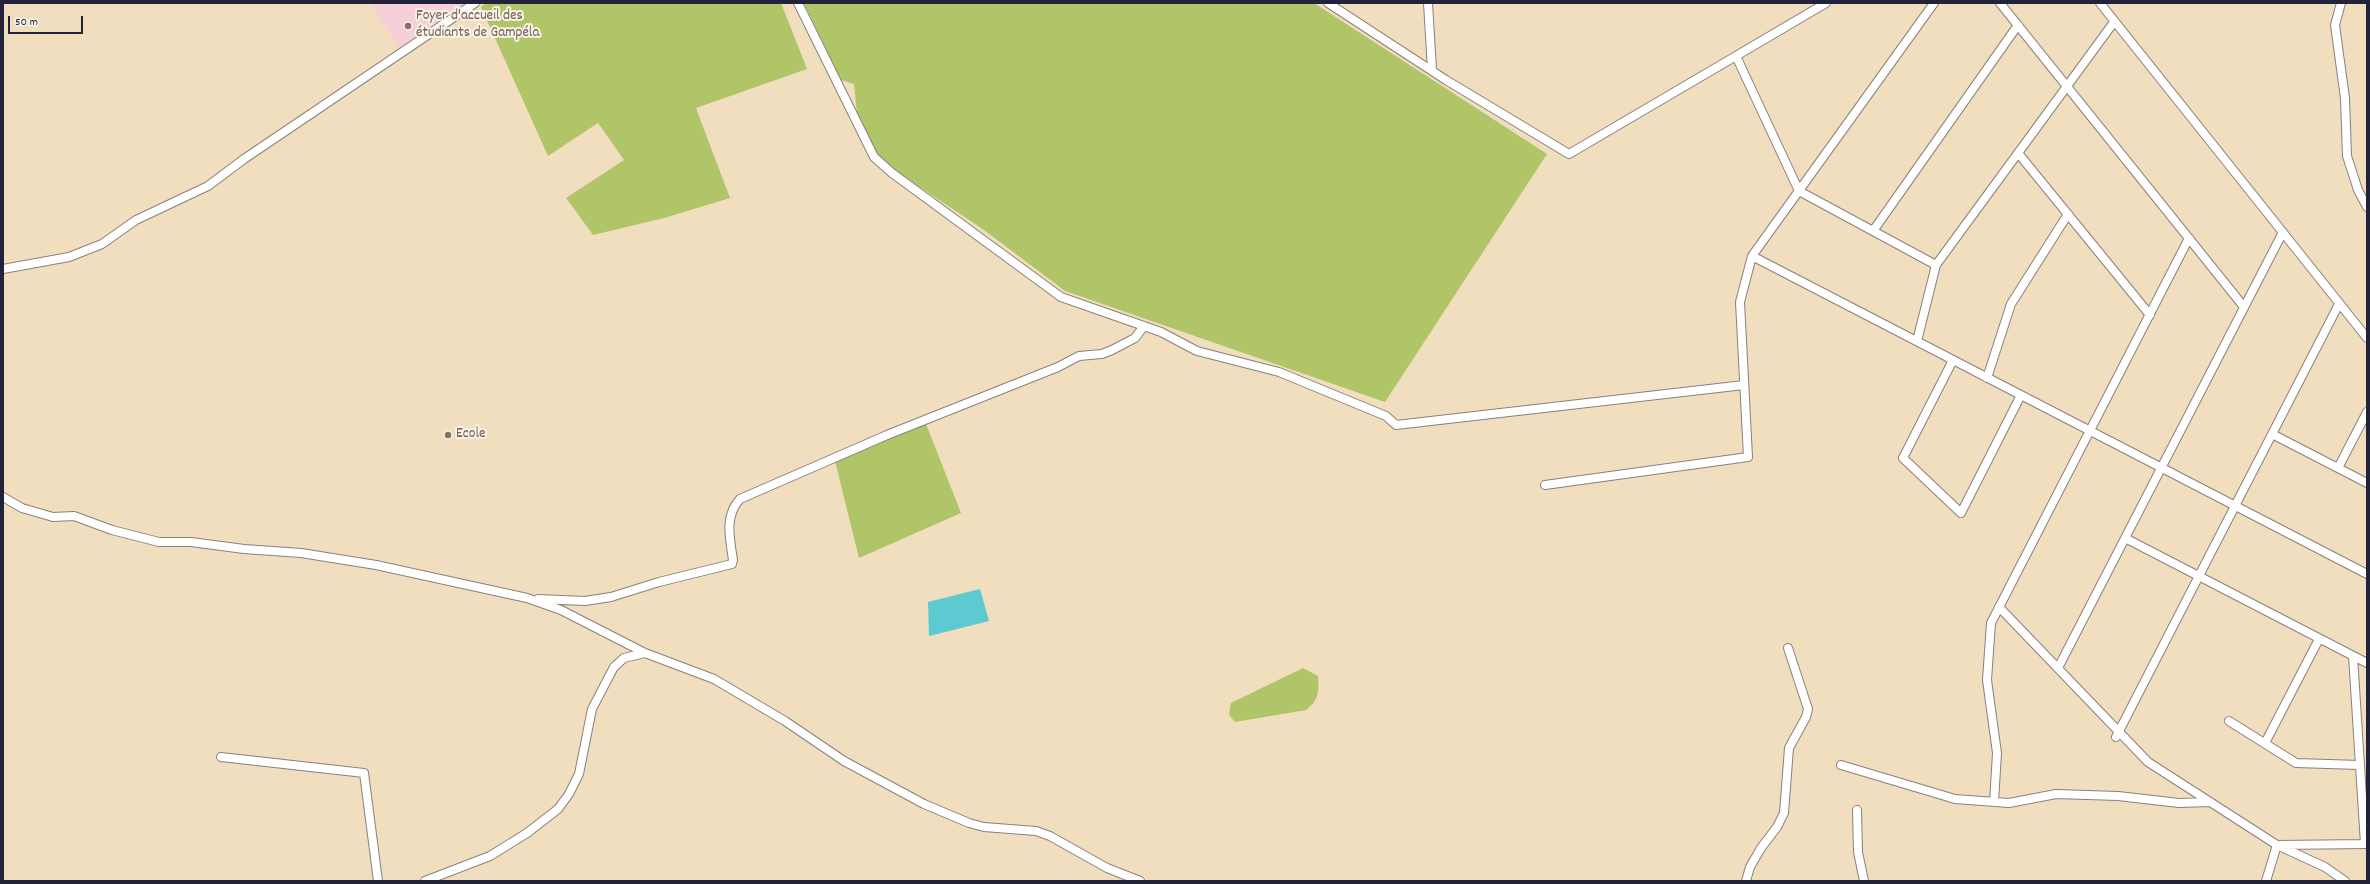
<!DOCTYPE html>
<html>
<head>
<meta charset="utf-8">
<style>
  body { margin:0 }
  #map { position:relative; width:2370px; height:884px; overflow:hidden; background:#f1debe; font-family:Dekko,sans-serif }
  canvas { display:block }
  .frame { position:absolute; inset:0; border:4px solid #22223b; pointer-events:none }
  .scale { position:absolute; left:8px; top:16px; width:75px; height:18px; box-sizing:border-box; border:2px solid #22223b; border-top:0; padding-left:5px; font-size:12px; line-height:14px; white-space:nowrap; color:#22223b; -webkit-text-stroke:3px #f7f3e8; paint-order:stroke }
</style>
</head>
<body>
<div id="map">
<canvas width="2370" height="884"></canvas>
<div class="frame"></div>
<div class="scale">50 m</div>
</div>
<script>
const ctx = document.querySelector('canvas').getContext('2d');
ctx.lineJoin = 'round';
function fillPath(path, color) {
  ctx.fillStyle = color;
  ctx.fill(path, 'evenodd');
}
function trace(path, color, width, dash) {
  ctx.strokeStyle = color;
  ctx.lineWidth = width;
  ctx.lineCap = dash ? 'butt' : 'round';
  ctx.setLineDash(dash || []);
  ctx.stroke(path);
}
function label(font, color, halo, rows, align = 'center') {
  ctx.font = font + ' Dekko,sans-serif';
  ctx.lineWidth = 4;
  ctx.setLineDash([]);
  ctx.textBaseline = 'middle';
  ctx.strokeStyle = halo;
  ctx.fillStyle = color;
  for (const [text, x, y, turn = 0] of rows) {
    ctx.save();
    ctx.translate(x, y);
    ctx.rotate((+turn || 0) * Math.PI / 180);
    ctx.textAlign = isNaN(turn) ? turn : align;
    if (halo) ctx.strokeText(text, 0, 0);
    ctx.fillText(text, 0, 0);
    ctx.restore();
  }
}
const built = new Path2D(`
  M370,3H465L399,48Z`);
const green = new Path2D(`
  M486,3H781L807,69L696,108L730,198L664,218L593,235L566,198L624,160L598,123L548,156L481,7Z
  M804,3H1314L1547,154L1385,402L1065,291L984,230L899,173L875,152L857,113L854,84L841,80Z
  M926,424L961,513L859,558L835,461Z
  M1303,668L1318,676C1319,692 1319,700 1306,710L1235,722L1229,715L1231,703Z`);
const water = new Path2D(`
  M980,589L989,621L929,636L928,602Z`);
const minor = new Path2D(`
  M798,3L874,157L892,173L1061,297L1161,332L1197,351L1279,372L1386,416L1396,425L1744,385
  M1328,3L1446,80L1569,154L1736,56
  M1428,3L1432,70
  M1826,3L1736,56L1799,191L1936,265
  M2000,3L2244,307
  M2100,3L2367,338
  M2341,3L2335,25L2345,98L2347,156L2358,190L2367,207
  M2018,153L2150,315
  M1873,231L2018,25
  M1752,256L2367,574
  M3,269L69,257L102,244L136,220L208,186L244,159L475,3
  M1917,341L1936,265L2114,22
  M1953,360L1903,458L1961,513L2021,395
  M1987,378L2011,304L2068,214
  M2272,434L2367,483
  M2338,468L2367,412
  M1545,485L1748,457L1740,302L1752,256L1934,3
  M3,497L22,508L53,517L74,516L112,530L159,542H191L244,549L301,553L376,565L527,598L561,610L645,653L714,679L785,721L844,761L924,804L969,823L984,827L1036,831L1050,836L1107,868L1140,881
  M2125,538L2367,663
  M538,599L585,601L611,597L659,582L732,564L733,560C730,539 724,516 740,499L887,435L1058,367L1079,356L1102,354L1112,350L1135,338L1144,326
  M1999,607L2148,762L2277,845L2367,844
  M2353,656L2365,844
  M2058,668L2283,232
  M2229,721L2296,763L2360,765
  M2116,737L2339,304
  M2265,743L2319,639
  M221,757L364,773L378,881
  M1841,765L1955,799L2009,803L2056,794L2118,796L2179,803L2210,802
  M1994,802L1997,753L1987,680L1991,623L2189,238
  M1857,810L1858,852L1864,881
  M425,881L490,856L527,833L558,809L569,794L579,774L592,709L614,667L624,658L645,653
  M1746,881L1750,867L1761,848L1777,827L1784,813L1789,748L1806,717L1808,709L1788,648
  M2266,881L2277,845L2325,867L2345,881`);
const markers = [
  [408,26,4,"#8d6e63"],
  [448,435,4,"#8d6e63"]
];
const educationNames = [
  ["Foyer d'accueil des",416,17],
  ["étudiants de Gampéla",416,34],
  ["Ecole",456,435]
];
fillPath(built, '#f6cfd8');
fillPath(green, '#b0c468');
fillPath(water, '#5ccad0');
trace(minor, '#8a807c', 10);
trace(minor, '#fff', 8);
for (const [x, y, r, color] of markers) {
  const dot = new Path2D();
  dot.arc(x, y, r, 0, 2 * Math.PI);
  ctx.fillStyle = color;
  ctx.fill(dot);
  trace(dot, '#f7f3e8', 1.5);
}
label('15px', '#785e54', '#f7f3e8', educationNames, 'left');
</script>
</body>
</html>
